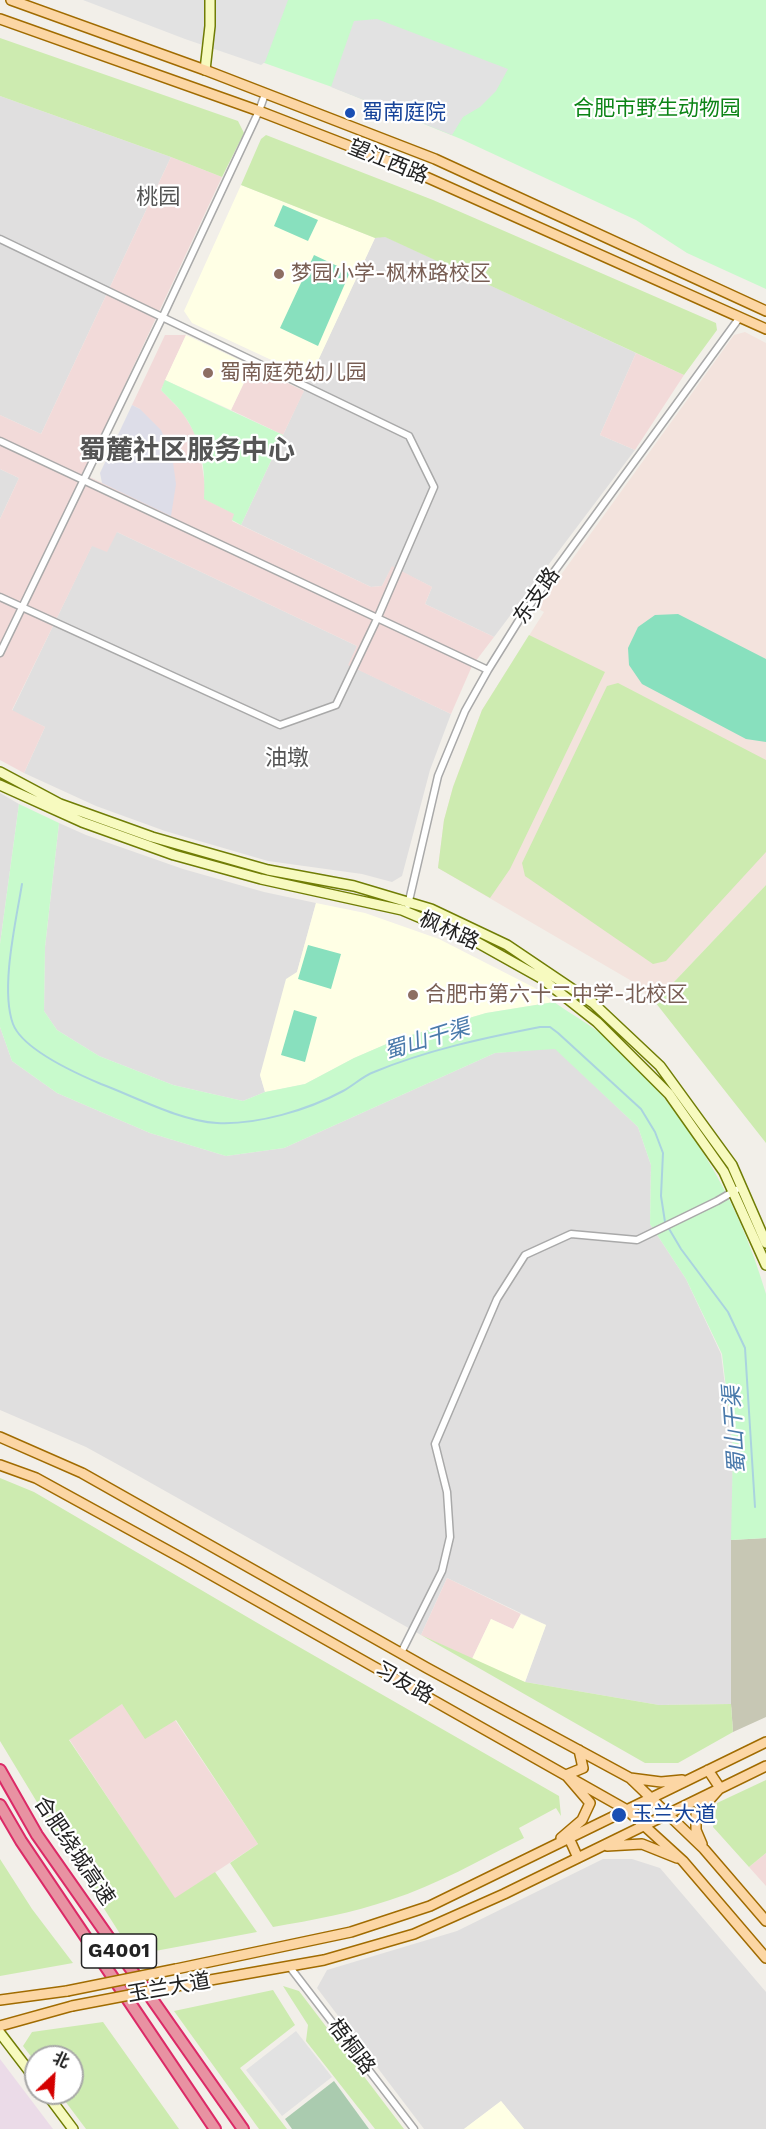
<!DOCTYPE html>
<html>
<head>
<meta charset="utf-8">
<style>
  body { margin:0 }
  #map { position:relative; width:766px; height:2129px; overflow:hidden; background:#f2efe9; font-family:"Work Sans","Noto Sans SC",sans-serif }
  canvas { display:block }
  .north { position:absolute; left:24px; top:2045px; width:60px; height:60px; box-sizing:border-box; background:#fff; border:2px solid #a7a7a7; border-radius:50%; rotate:25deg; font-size:16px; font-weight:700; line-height:24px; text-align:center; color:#222 }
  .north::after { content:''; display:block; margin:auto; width:21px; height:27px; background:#d40000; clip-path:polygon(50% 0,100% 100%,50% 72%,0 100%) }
</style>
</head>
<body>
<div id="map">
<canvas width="766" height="2129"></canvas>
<div class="north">北</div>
</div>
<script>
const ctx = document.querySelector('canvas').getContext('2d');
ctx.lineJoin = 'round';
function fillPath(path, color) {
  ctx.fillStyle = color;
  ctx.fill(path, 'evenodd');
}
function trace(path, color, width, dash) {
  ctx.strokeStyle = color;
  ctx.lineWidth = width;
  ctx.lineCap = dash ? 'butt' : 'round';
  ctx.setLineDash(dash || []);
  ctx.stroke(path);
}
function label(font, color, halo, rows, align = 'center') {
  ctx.font = font + ' "Work Sans","Noto Sans SC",sans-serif';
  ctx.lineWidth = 4.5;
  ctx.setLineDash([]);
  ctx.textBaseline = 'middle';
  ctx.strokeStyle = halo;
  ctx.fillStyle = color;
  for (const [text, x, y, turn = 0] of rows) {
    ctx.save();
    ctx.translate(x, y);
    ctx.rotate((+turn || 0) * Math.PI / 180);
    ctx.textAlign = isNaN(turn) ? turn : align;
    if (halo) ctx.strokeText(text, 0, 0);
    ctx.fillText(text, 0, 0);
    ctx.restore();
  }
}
const residential = new Path2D(`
  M0,96L171,157L41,434L0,415Z
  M384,236L636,353L600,435L635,450L494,637L425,604L432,587L392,567L382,586L371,587L241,525L375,238Z
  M0,469L19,478L0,519Z
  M117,532L357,646L349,665L451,714L430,770L402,876L392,882L362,874L268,861L165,831L96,806L24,773L45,727L12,711L92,545Z
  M0,793L19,804L0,944Z
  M59,823L86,835L183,869L264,892L316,903L297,972L260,1075L265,1092L243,1101L173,1085L99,1056L57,1030L44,1011L45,947Z
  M0,1027L12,1061L57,1093L150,1133L226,1156L284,1148L495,1053L555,1048L638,1127L651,1165L650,1224L686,1279L721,1354L733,1448L731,1704L659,1705L525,1682L546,1625L447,1578L421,1635L135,1474L86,1447L0,1410Z
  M603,1859H632L660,1868L766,1992V2129H524L501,2101L464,2129H424L317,1988L327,1970L457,1931Z`);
const commercial = new Path2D(`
  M171,157L222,177L83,474L171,515L140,409L132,405L165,335H186L161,390L183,413L197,437L205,484V499L235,514L232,521L371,587L382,586L392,566L432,587L425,604L494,637L472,666L451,714L348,665L357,646L117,532L107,552L92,546L12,710L45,727L24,773L0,760V519L19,478L0,469V415L41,434Z
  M636,353L684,375L635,450L600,435Z
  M252,366L304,391L283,435L231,410Z
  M447,1578L521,1614L513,1629L491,1619L472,1659L421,1635Z
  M122,1704L175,1720L258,1844L175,1899L69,1739Z
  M766,1853V1886L749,1867Z`);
const industrial = new Path2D(`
  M0,2059L53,2129H0Z`);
const education = new Path2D(`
  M241,185L375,238L310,378L192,323L184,311Z
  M186,335L252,366L231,410L165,380Z
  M316,903L365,913L439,939L535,988L554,1002L486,1013L398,1039L354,1058L305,1084L265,1092L260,1075L286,979L297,972Z
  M521,1614L546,1625L525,1682L472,1659L491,1619L513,1629Z
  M501,2101L524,2129H464Z`);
const military = new Path2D(`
  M745,332L766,343V885L655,1002L630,980L438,868L444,820L453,787L482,710L544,612L537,608L734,335Z`);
const construction = new Path2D(`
  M766,1538V1717L733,1732L731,1704V1540Z`);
const grass = new Path2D(`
  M0,38L238,121L244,133L222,177L171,157L0,96Z
  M266,135L433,200L716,323L717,330L684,375L385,237L375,238L241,185L261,139Z
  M529,635L605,672L510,869L490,898L438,868L444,820L453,787L482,710Z
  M618,683L766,760V852L666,961L653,964L525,876L522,863L607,686Z
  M766,885V1143L655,1002Z
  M0,1478L34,1492L266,1628L559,1796L561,1816L556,1808L519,1828L524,1838C480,1860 437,1885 390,1900C352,1913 313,1920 273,1927L230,1863L258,1844L176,1720L145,1739L122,1704L69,1740L175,1898L215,1872L257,1932L139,1954L129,1948L49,1822L0,1741Z
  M421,1635L525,1682L659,1705L731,1704L733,1732L678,1763H645Z
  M766,1780V1853L749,1867L713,1827L717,1803Z
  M0,1859L32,1909L73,1963L0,1976Z
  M283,1986L299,1991L404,2129H375L306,2041L308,2025Z
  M273,1990L295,2025L240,2068L287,2129H259L174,2011Z
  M103,2022L179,2129H86L59,2093H72V2057H36V2063L23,2046L32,2032Z`);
const cemetery = new Path2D(`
  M334,2081L369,2129H292L285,2119Z`);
const park = new Path2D(`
  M87,0H766V289L687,253L636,220L461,139L332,87Z
  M165,380L283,435L241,525L232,520L234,514L204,499C206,470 201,438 183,414C177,405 168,398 161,390Z
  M19,804L59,823L45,947L44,1011L57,1030L99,1056L173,1085L243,1101L265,1092L305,1084L354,1058L398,1039L486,1013L554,1002C572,1015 593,1026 610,1041C685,1109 738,1197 766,1294V1538L731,1540L733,1448L722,1354L686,1279L650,1224L651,1165L638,1127L555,1049L495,1053L284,1148L226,1156L150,1133L57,1093L12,1061L0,1027V944Z`);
const pitch = new Path2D(`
  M283,205L318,220L308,241L274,226Z
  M314,255L350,272L318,346L280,328Z
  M678,614L766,659V742L746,739L642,684L629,665L628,648L638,627L655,615Z
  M308,945L341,954L331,989L298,979Z
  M294,1010L317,1017L305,1062L281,1055Z`);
const parking = new Path2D(`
  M83,0H288L265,62L261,65L185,39Z
  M377,19L508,69L496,91L480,107L463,117L452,135L331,87L354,21Z
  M296,2031L332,2077L282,2116L246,2070Z`);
const plaza = new Path2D(`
  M132,405L140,409L161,430L172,455L176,484L171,516L102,483L100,473Z`);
const stream = new Path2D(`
  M22,884C16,921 0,989 13,1024C23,1050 75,1073 101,1084C136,1097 180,1121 217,1123C257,1125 308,1110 343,1091C354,1085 363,1076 374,1072C427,1050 484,1038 540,1027H550L558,1033L641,1109L655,1132L663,1153L661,1196L665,1222L681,1249L728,1312L745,1348L755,1507`);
const street = new Path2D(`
  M0,239L409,436L434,487L377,619L336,705L280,725L0,597
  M0,441L488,670
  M0,653L163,316L259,111L265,94
  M408,905L438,776L465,711L488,670L521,617L740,317
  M401,1653L442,1571L450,1537L447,1492L435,1444L497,1299L525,1255L571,1234L637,1240L717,1201L736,1190
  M289,1966L414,2129`);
const secondary = new Path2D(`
  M205,70L210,26V0
  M0,772L60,804L152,837L268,870L354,886L431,909L507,945L593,1003L660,1066L732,1165L766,1243
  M0,785L82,822L174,855L261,879L402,910L473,940L541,978L597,1022L669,1094L724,1172L766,1265
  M0,2033L36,2080
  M46,2093L73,2129`);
const primary = new Path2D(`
  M11,0L205,70L435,159L766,311
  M0,19L259,111L406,168L766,329
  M0,1437L82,1473L427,1668L630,1778L704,1849L766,1921
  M0,1465L36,1478L187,1561L627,1810L683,1861L766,1958
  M630,1778L661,1782L682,1780
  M561,1838L582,1820L590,1803L566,1775L583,1768L579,1750
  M569,1838L578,1858
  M702,1844L696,1830V1815L720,1788L708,1770
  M607,1846L642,1844L677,1858
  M176,1969L351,1932L430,1906L766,1742
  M182,1985L324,1960L414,1934L504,1894L766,1766
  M0,2000L67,1991
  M0,2026L72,2006`);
const highway = new Path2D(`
  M0,1770L37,1835L243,2129
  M0,1805L21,1841L215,2129`);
const primaryBridge = new Path2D(`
  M67,1991L176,1969
  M72,2006L182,1985`);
const markers = [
  [350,113,6,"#1a4fb4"],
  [279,274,6,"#8d6e63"],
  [208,373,6,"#8d6e63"],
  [413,995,6,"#8d6e63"],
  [619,1815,8,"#1a4fb4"]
];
const shields = [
  [119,1951,75]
];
const shieldNames = [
  ["G4001",119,1951]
];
const parkNames = [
  ["合肥市野生动物园",657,109]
];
const transitNames = [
  ["蜀南庭院",362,113],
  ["玉兰大道",632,1815]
];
const streetNames = [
  ["望江西路",388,162,22],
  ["东支路",537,596,-55],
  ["枫林路",449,931,24],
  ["习友路",404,1683,29],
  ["合肥绕城高速",74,1851,56],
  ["玉兰大道",169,1988,-10],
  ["梧桐路",351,2047,53]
];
const educationNames = [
  ["梦园小学-枫林路校区",291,274],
  ["蜀南庭苑幼儿园",220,373],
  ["合肥市第六十二中学-北校区",425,995]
];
const neighbourhoodNames = [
  ["桃园",158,198],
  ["油墩",287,759]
];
const waterNames = [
  ["蜀山干渠",427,1040,-17],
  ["蜀山干渠",735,1430,-94]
];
const districtNames = [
  ["蜀麓社区服务中心",187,451]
];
fillPath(residential, '#e0dfdf');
fillPath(commercial, '#f2dad9');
fillPath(industrial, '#ebdbe8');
fillPath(education, '#ffffe5');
fillPath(military, '#f3e3dd');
fillPath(construction, '#c7c7b4');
fillPath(grass, '#cdebb0');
fillPath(cemetery, '#aacbaf');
fillPath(park, '#c8facc');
fillPath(pitch, '#88e0be');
fillPath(parking, '#e2e2e2');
fillPath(plaza, '#dddde8');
trace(stream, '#aad3df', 2);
trace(street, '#a9a9a9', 9);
trace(secondary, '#707d05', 12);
trace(primary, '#a06b00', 12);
trace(highway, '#dc2a67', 14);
trace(street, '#fff', 6);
trace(secondary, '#f7fabf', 9);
trace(primary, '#fcd6a4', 9);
trace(highway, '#e892a2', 10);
trace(primaryBridge, '#a06b00', 12, []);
trace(primaryBridge, '#fcd6a4', 9);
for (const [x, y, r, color] of markers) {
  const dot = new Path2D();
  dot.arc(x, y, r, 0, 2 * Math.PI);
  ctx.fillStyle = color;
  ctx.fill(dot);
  trace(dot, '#fff', 2);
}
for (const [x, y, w] of shields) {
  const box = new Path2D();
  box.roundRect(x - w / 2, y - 17, w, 34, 4.5);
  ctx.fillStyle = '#fff';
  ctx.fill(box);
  trace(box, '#222', 1.5);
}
label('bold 20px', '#222', null, shieldNames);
label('21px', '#0c8416', '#fff', parkNames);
label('21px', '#164399', '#fff', transitNames, 'left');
label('21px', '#222', '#fff', streetNames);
label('21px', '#785e54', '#fff', educationNames, 'left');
label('22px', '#555', '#fff', neighbourhoodNames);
label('italic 22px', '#4a7aab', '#fff', waterNames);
label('bold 27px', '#555', '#fff', districtNames);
</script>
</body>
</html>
